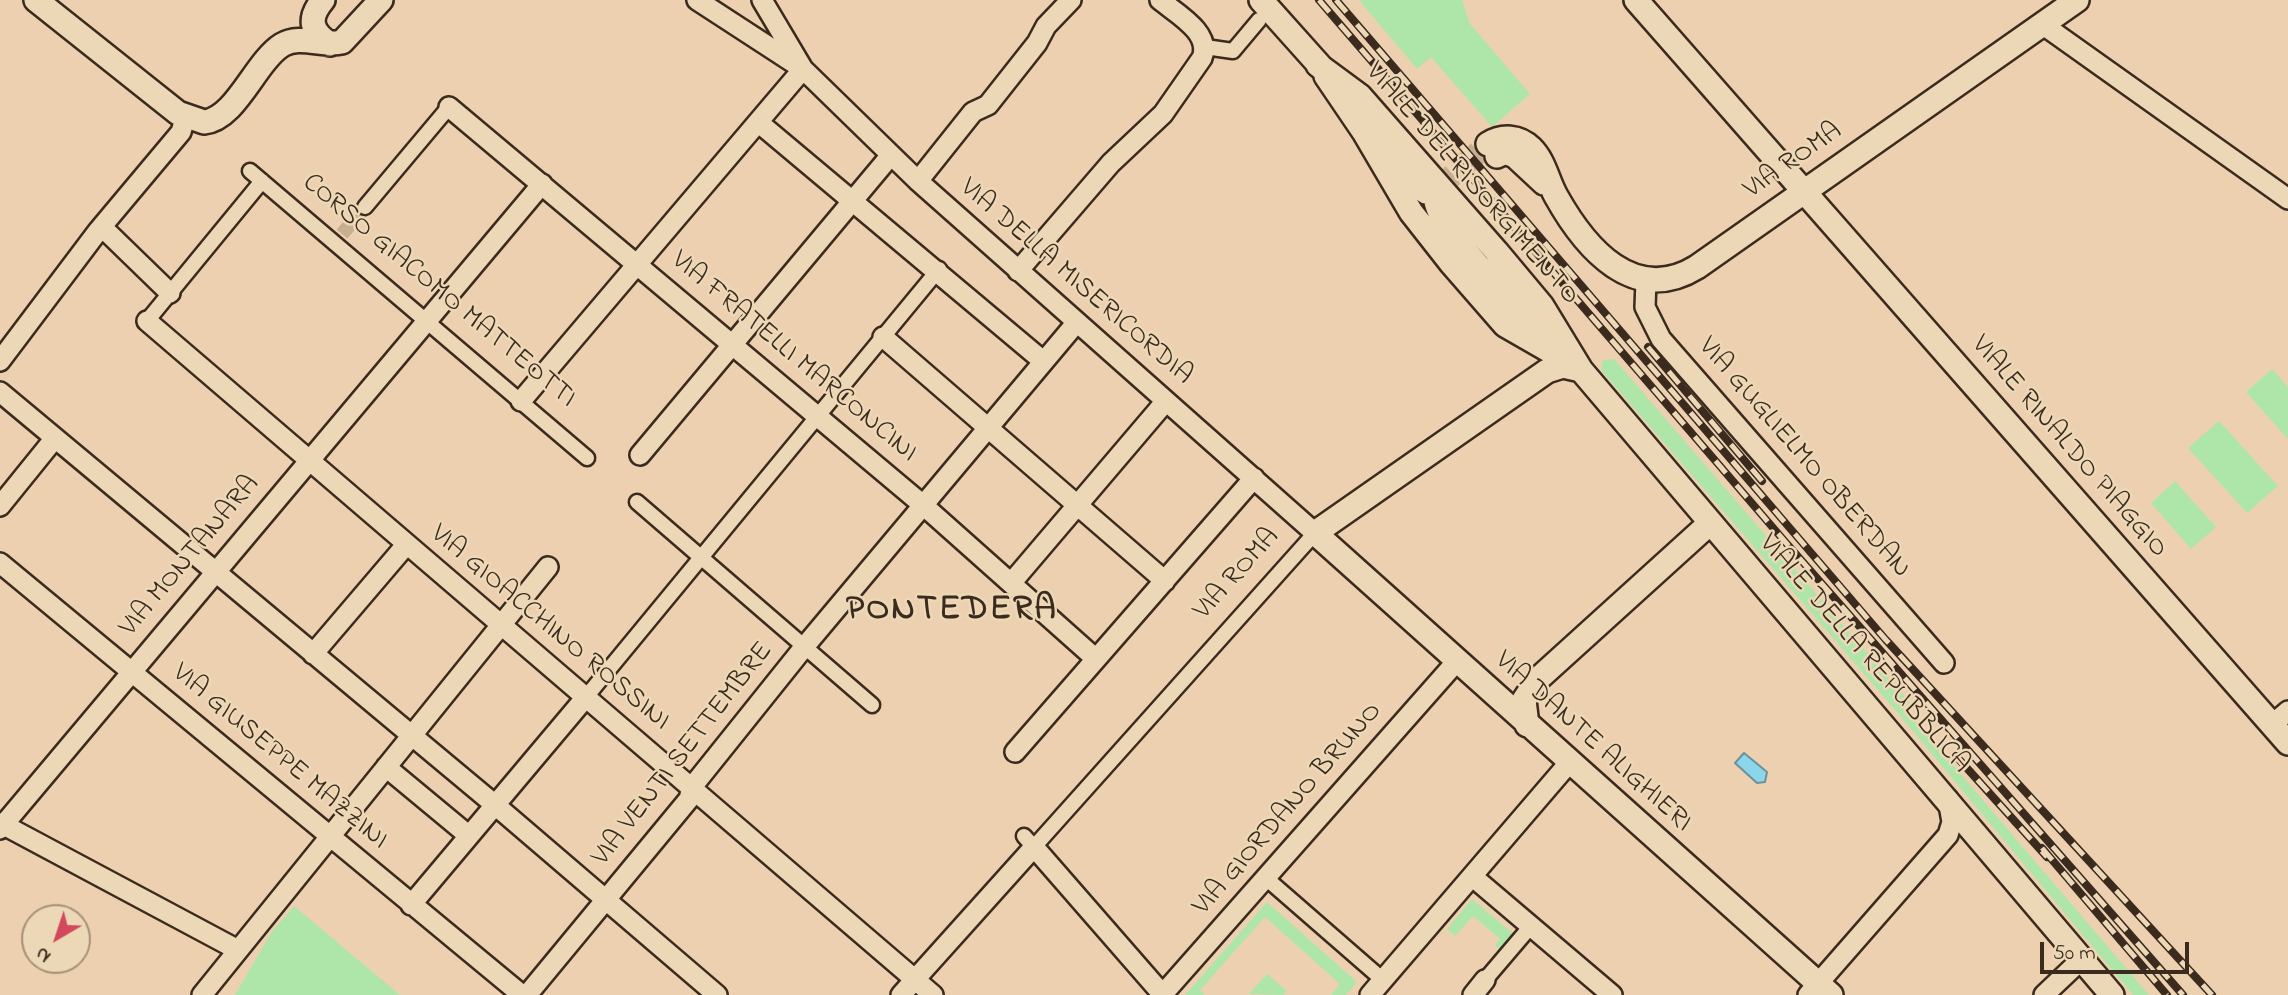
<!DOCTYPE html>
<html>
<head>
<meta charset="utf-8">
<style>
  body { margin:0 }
  #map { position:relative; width:2288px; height:995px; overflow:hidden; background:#edd0af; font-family:"Indie Flower",sans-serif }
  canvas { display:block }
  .north { position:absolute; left:21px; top:904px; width:70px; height:70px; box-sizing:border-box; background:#ecd8b6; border:2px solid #a59279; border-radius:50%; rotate:219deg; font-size:19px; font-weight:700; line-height:28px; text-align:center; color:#3b2a1e }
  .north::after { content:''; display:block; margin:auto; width:24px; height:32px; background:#d1495b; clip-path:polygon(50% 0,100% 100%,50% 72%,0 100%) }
  .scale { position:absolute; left:2040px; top:942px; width:149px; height:32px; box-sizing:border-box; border:4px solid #3b2a1e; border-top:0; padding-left:9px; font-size:21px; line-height:24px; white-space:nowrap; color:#3b2a1e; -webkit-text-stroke:5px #ecd8b6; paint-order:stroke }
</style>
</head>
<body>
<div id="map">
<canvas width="2288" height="995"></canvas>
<div class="north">N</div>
<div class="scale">50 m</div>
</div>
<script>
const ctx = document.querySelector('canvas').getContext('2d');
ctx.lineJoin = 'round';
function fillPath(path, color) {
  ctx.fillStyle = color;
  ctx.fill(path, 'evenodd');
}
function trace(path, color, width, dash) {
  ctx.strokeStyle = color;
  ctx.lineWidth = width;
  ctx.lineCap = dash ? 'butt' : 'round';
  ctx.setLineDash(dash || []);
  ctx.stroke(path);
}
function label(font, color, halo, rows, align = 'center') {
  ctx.font = font + ' "Indie Flower",sans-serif';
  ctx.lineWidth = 5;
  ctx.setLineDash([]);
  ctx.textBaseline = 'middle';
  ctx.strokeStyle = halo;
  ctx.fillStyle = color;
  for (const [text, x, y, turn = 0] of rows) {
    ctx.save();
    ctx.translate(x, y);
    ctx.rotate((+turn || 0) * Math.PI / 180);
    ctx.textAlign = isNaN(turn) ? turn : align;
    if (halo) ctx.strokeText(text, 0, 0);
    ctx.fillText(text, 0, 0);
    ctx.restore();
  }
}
const green = new Path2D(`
  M1359,0H1462L1470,24L1530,94L1492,127L1431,57L1417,69Z
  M1614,359L1912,705L1907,711L2149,995H2133L1896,711L1601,370L1603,360Z
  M2272,369L2288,387V439L2246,392Z
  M2219,421L2278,486L2247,513L2188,448Z
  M2175,481L2216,527L2191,549L2151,503Z
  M1472,899L1516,936L1503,952L1495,945L1500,939L1473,916L1455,936L1447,929Z
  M1267,902L1357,982L1346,995H1331L1340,984L1265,917L1200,990L1205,995H1185Z
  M294,906L400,995H235L271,933Z
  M1267,974L1287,991L1284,995L1249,994Z`);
const water = new Path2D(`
  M1744,753L1767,772L1765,782L1757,783L1735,763Z`);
const pedestrianTunnel = new Path2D(`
  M342,234L365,207`);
const tertiaryTunnel = new Path2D(`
  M1436,190L1488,144`);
const pedestrian = new Path2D(`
  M1205,47L1233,51L1259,20
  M250,171L587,458
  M365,207L449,107
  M147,321L262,181
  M637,502L872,705
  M586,697L939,269
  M1024,836L1034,847L1315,533
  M1267,879L1383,980
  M1485,980L1531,926`);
const minor = new Path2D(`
  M697,0L803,69L918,181L1315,533
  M762,0L803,69
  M2042,24L2288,199
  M449,107L923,505L1096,659
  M758,122L1043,361
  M918,181L973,112L988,105L1037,43L1046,26L1071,0
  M102,227L170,293
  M1018,271L1111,163L1163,114L1202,58C1212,33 1177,14 1160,0
  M1646,281L1645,307L1661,339L1944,663
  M147,321L933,995
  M883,337L1165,581
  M0,361L98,231L181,132L185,118
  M0,392L494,804L717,995
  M521,401L803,69
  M640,455L891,155
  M0,506L55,438
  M0,563L522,995
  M1012,582L1166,401
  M313,654L406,545
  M2272,725L2288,711
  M1015,752L1254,478
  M386,767L468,835
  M0,823L238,950
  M0,829L542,184
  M1473,877L1612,995
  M411,905L586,697
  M1163,994L1457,661
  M202,995L548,567
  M527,995L689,799L692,787L805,646L1077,322
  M901,995L1034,847L1163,995
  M1370,995L1569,763
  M1473,995L1485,980
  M1808,995L1948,835L1952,822L1948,799
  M2044,995L2083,958`);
const tertiary = new Path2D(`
  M36,0L178,113L204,122C236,119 255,62 282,45C300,34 323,47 342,42L381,0
  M323,0C308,18 310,31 330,44
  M1261,0L1329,76
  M1636,0L2288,743
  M1318,65L1360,96L1496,251L1542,306L1581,370L2112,995
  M1326,76L1364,132L1411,212L1451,263L1505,325L1552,352
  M1380,137L1411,180L1426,192L1436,190C1424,222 1533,324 1560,345
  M1488,144C1502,135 1519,136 1531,148C1545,162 1547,180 1556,196C1585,248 1634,306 1697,267L2077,0
  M1497,156L1505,152L1515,156L1544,183
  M1581,370L1563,366L1547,371L1315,533L1831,995
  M1527,725L1524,700L1538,679L1709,524`);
const rail = new Path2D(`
  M1319,0L1787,544L2183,995
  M1336,0L1886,640L2212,995
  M1648,347L1762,481
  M1956,756L2047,857
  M2042,848L2167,995`);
const streetNames = [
  ["VIA ROMA",1794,162,-35],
  ["VIALE DEL RISORGIMENTO",1471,185,49],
  ["VIA DELLA MISERICORDIA",1075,283,41],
  ["CORSO GIACOMO MATTEOTTI",438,292,40],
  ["VIA FRATELLI MARCONCINI",793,358,40],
  ["VIALE RINALDO PIAGGIO",2068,448,49],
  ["VIA GUGLIELMO OBERDAN",1803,459,49],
  ["VIA MONTANARA",191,557,-50],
  ["VIA ROMA",1238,575,-48],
  ["VIA GIOACCHINO ROSSINI",549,629,40],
  ["VIALE DELLA REPUBBLICA",1863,655,49],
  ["VIA DANTE ALIGHIERI",1592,743,42],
  ["VIA VENTI SETTEMBRE",684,755,-52],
  ["VIA GIUSEPPE MAZZINI",279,758,40],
  ["VIA GIORDANO BRUNO",1289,810,-49]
];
const districtNames = [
  ["PONTEDERA",952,612]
];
fillPath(green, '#aee6aa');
fillPath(water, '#8cd6ec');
trace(water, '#6c919a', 2);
trace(pedestrianTunnel, '#c9af92', 14, [14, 7]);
trace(tertiaryTunnel, '#c9af92', 23, [23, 11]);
trace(pedestrian, '#3b2a1e', 19);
trace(minor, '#3b2a1e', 24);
trace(tertiary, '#3b2a1e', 28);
trace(pedestrian, '#ecd8b6', 14);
trace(minor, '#ecd8b6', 19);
trace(tertiary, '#ecd8b6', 23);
trace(rail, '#3b2a1e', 8);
trace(rail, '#ecd8b6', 5, [16]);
label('28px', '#3b2a1e', '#ecd8b6', streetNames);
ctx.letterSpacing = '2px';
label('bold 35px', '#3b2a1e', '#ecd8b6', districtNames);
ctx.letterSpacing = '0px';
</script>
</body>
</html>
